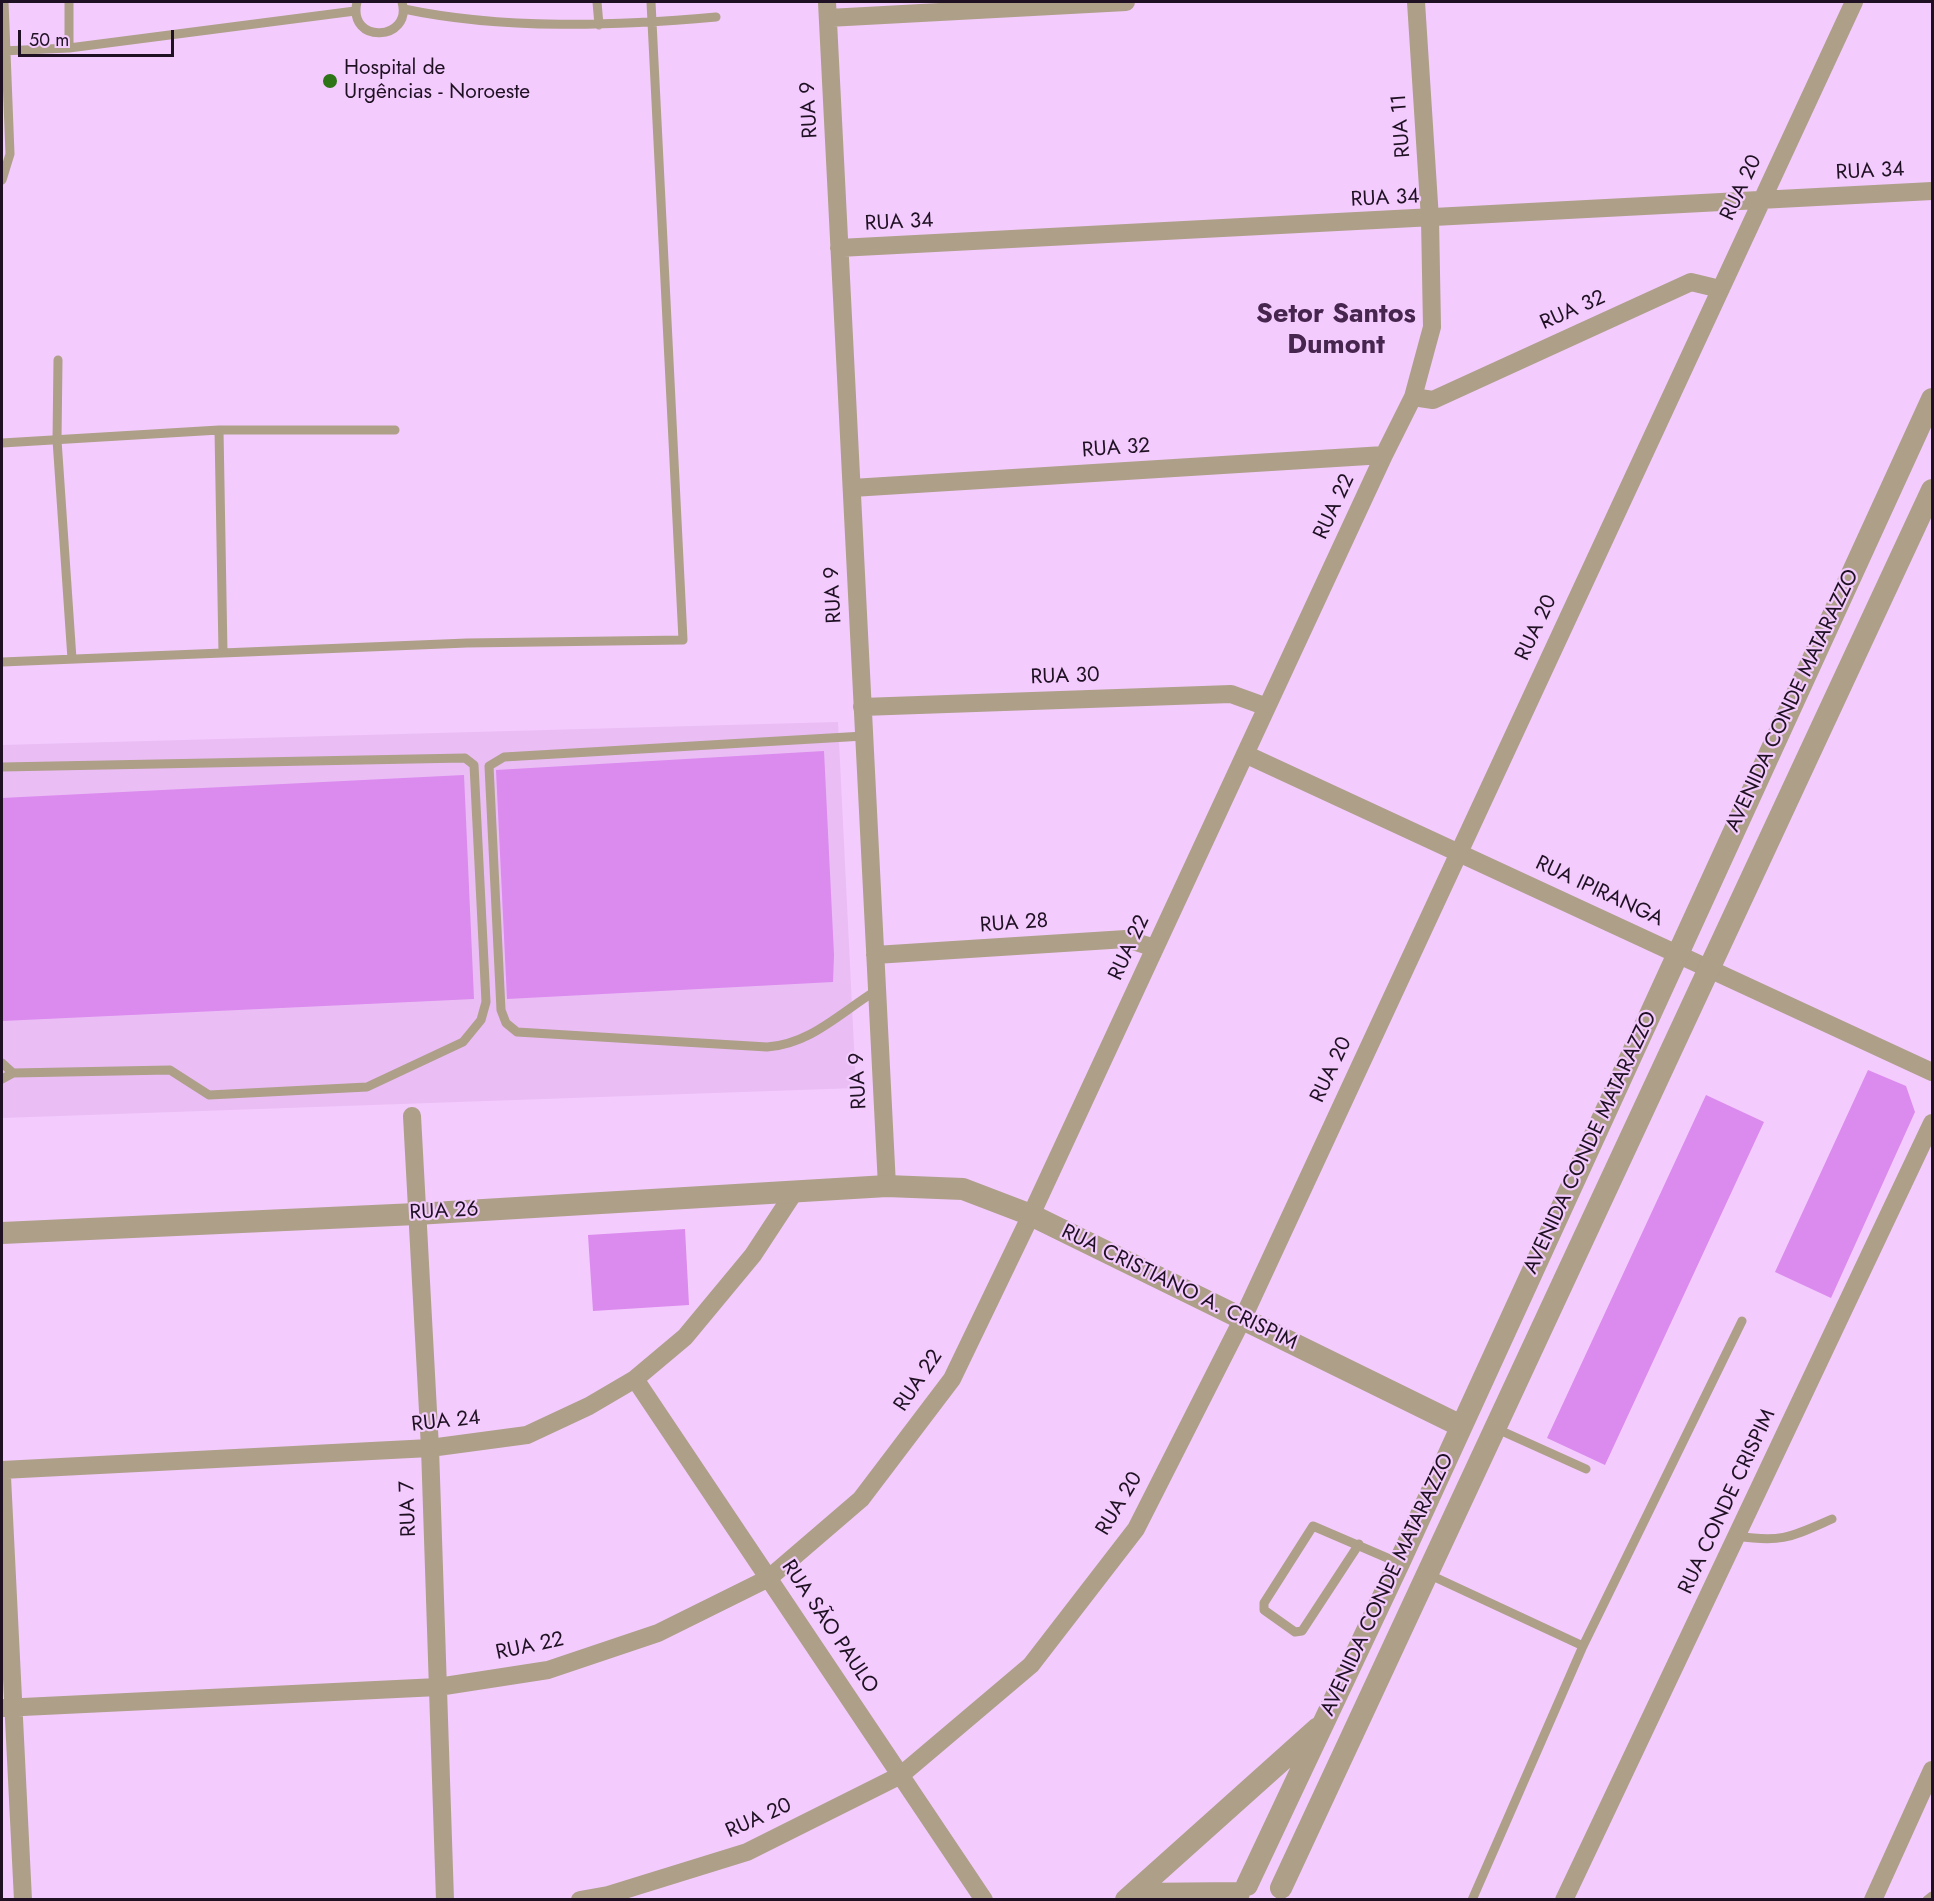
<!DOCTYPE html>
<html>
<head>
<meta charset="utf-8">
<style>
  body { margin:0 }
  #map { position:relative; width:1934px; height:1901px; overflow:hidden; background:#f3cbfd; font-family:Jost,sans-serif }
  canvas { display:block }
  .frame { position:absolute; inset:0; border:3px solid #1f1123; pointer-events:none }
  .scale { position:absolute; left:18px; top:30px; width:156px; height:27px; box-sizing:border-box; border:3px solid #1f1123; border-top:0; padding-left:8px; font-size:18px; line-height:21px; white-space:nowrap; color:#1f1123; -webkit-text-stroke:4px #f3cbfd; paint-order:stroke }
</style>
</head>
<body>
<div id="map">
<canvas width="1934" height="1901"></canvas>
<div class="frame"></div>
<div class="scale">50 m</div>
</div>
<script>
const ctx = document.querySelector('canvas').getContext('2d');
ctx.lineJoin = 'round';
function fillPath(path, color) {
  ctx.fillStyle = color;
  ctx.fill(path, 'evenodd');
}
function trace(path, color, width, dash) {
  ctx.strokeStyle = color;
  ctx.lineWidth = width;
  ctx.lineCap = dash ? 'butt' : 'round';
  ctx.setLineDash(dash || []);
  ctx.stroke(path);
}
function label(font, color, halo, rows, align = 'center') {
  ctx.font = font + ' Jost,sans-serif';
  ctx.lineWidth = 4.5;
  ctx.setLineDash([]);
  ctx.textBaseline = 'middle';
  ctx.strokeStyle = halo;
  ctx.fillStyle = color;
  for (const [text, x, y, turn = 0] of rows) {
    ctx.save();
    ctx.translate(x, y);
    ctx.rotate((+turn || 0) * Math.PI / 180);
    ctx.textAlign = isNaN(turn) ? turn : align;
    if (halo) ctx.strokeText(text, 0, 0);
    ctx.fillText(text, 0, 0);
    ctx.restore();
  }
}
const built = new Path2D(`
  M838,722L856,1088L2,1118V745Z`);
const building = new Path2D(`
  M824,751L834,955L833,982L507,999L496,770Z
  M464,775L474,999L2,1021V798Z
  M1868,1070L1906,1086L1915,1112L1831,1298L1775,1272Z
  M1706,1095L1764,1122L1605,1465L1547,1438Z
  M685,1229L689,1305L593,1311L588,1235Z`);
const service = new Path2D(`
  M357,2C347,45 413,41 402,2
  M597,2L599,25
  M404,9C503,30 615,26 716,17
  M69,48V2
  M2,51L69,48L355,11
  M2,180L10,154L4,2
  M58,360L57,440L72,659
  M2,443L219,430
  M223,653L219,430H395
  M2,662L467,643L683,640L651,2
  M864,736L504,757L489,766L501,1010L506,1023L517,1032L767,1047C811,1044 841,1012 877,990
  M2,767L465,758L474,765L486,1002L481,1020L463,1042L367,1087L209,1095L170,1070L13,1073L2,1079
  M2,1063L13,1073
  M1495,1428L1586,1469
  M1737,1536C1782,1543 1791,1537 1832,1519
  M1359,1544L1302,1631L1295,1632L1264,1610V1603L1313,1526L1399,1563
  M1428,1574L1583,1646
  M1472,1900L1583,1646L1742,1321
  M1927,1900L1932,1896`);
const minor = new Path2D(`
  M827,2L887,1186
  M828,18L1126,2
  M839,248L1932,191
  M1413,397L1433,400L1691,282L1720,289
  M852,488L1384,455
  M862,707L1231,694L1267,707
  M1245,754L1932,1072
  M875,955L1126,939L1155,948
  M412,1116L430,1448L445,1900
  M635,1379L984,1900
  M2,1470L430,1448L527,1435L589,1406L635,1379L685,1337L753,1255L795,1191
  M2,1477L23,1900
  M2,1708L438,1687L548,1670L658,1633L769,1578L861,1499L952,1379L1031,1215L1384,455L1413,397L1432,327L1430,219L1416,2
  M580,1900L608,1895L747,1852L901,1775L1031,1665L1136,1529L1242,1320L1854,2
  M1564,1900L1932,1123
  M1873,1900L1932,1770`);
const tertiary = new Path2D(`
  M2,1233L416,1214L887,1186L963,1189L1031,1215L1461,1426
  M1247,1885L1399,1563L1932,399
  M1281,1888L1932,490
  M1134,1894L1239,1893
  M1126,1900L1318,1728`);
const markers = [
  [330,81,8,"#2d7417"]
];
const poiNames = [
  ["Hospital de",344,69],
  ["Urgências - Noroeste",344,93]
];
const streetNames = [
  ["RUA 9",810,110,-93],
  ["RUA 11",1402,126,-94],
  ["RUA 34",1870,172,-3],
  ["RUA 20",1742,188,-65],
  ["RUA 34",1385,199,-3],
  ["RUA 34",899,223,-3],
  ["RUA 32",1573,311,-24],
  ["RUA 32",1116,449,-4],
  ["RUA 22",1335,507,-65],
  ["RUA 9",834,595,-93],
  ["RUA 20",1537,628,-65],
  ["RUA 30",1065,677,-2],
  ["AVENIDA CONDE MATARAZZO",1793,701,-65],
  ["RUA IPIRANGA",1599,892,25],
  ["RUA 28",1014,924,-4],
  ["RUA 22",1130,948,-65],
  ["RUA 20",1332,1070,-65],
  ["RUA 9",859,1081,-93],
  ["AVENIDA CONDE MATARAZZO",1591,1143,-65],
  ["RUA 26",444,1212,-3],
  ["RUA CRISTIANO A. CRISPIM",1179,1288,26],
  ["RUA 22",919,1381,-56],
  ["RUA 24",446,1422,-6],
  ["RUA CONDE CRISPIM",1728,1502,-65],
  ["RUA 20",1120,1504,-59],
  ["RUA 7",409,1509,-92],
  ["AVENIDA CONDE MATARAZZO",1388,1585,-65],
  ["RUA SÃO PAULO",829,1627,56],
  ["RUA 22",530,1647,-12],
  ["RUA 20",759,1819,-24]
];
const districtNames = [
  ["Setor Santos",1336,315],
  ["Dumont",1336,346]
];
fillPath(built, '#eabdf5');
fillPath(building, '#db8aee');
trace(service, '#ad9f88', 9);
trace(minor, '#ad9f88', 18);
trace(tertiary, '#ad9f88', 22);
for (const [x, y, r, color] of markers) {
  const dot = new Path2D();
  dot.arc(x, y, r, 0, 2 * Math.PI);
  ctx.fillStyle = color;
  ctx.fill(dot);
  trace(dot, '#f3cbfd', 2);
}
label('21px', '#1f1123', '#f3cbfd', poiNames, 'left');
label('21px', '#1f1123', '#f3cbfd', streetNames);
label('bold 27px', '#46254e', '#f3cbfd', districtNames);
</script>
</body>
</html>
